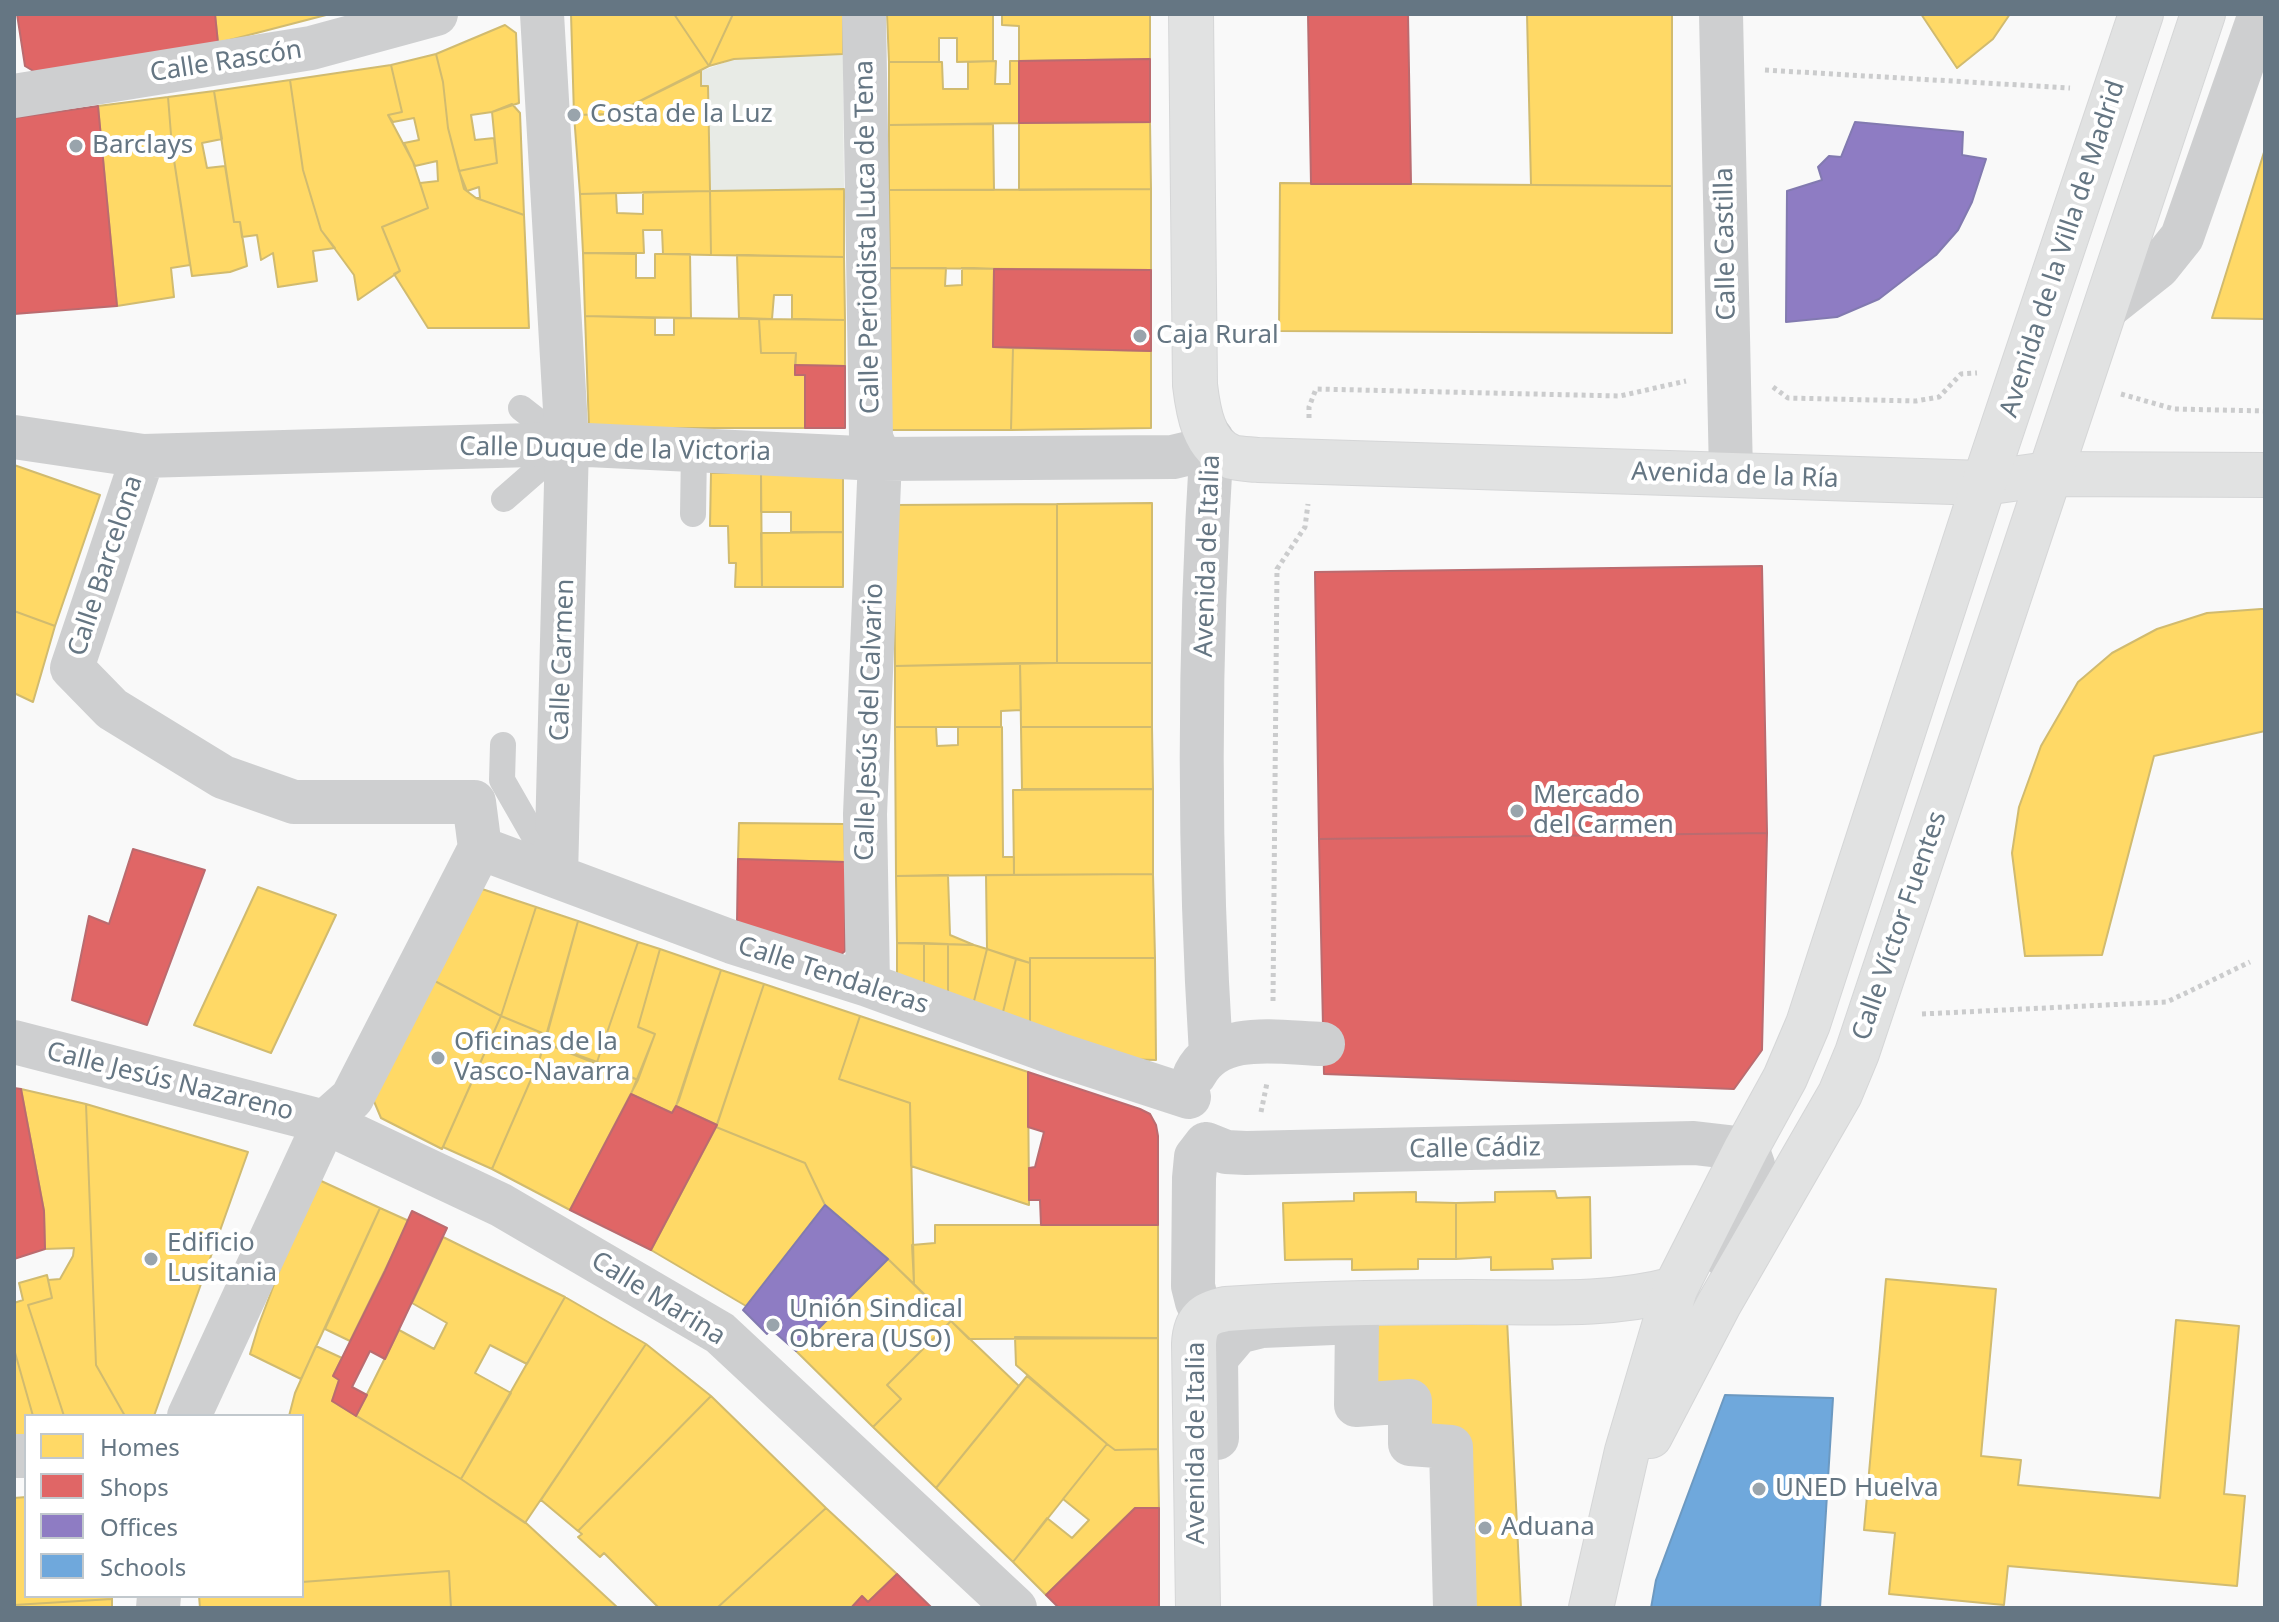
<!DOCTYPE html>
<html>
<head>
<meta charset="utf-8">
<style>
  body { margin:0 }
  #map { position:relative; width:2279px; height:1622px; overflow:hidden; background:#f9f9f9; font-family:"Noto Sans",sans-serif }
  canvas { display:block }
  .frame { position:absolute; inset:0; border:16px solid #657683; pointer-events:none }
  .legend { position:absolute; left:24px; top:1414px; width:280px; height:184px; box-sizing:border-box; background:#fff; border:2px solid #c1c8cd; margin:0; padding:10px 14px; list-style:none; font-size:24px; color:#657683 }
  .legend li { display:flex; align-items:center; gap:16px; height:40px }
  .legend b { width:40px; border:2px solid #c1c8cd }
</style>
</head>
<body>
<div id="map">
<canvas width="2279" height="1622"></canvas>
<div class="frame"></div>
<ul class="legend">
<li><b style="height:22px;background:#ffd966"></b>Homes</li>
<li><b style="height:22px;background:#e06666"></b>Shops</li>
<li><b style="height:22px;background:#8e7cc3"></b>Offices</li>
<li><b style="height:22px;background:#6fa8dc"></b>Schools</li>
</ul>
</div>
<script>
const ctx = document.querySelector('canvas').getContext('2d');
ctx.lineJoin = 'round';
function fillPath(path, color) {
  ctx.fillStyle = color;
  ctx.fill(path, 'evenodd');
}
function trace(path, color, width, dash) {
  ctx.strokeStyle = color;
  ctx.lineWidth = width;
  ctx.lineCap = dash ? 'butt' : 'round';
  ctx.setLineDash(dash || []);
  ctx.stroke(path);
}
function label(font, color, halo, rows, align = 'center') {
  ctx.font = font + ' "Noto Sans",sans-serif';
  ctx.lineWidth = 8;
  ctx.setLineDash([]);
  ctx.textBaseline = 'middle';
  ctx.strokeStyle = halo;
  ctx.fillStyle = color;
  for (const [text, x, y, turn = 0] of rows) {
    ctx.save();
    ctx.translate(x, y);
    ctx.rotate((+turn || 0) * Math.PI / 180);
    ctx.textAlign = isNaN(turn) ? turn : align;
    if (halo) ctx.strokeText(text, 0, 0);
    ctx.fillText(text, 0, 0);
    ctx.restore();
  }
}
const green = new Path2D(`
  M843,54L844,189L710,191L708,87L701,86V71L734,59Z`);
const homes = new Path2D(`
  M215,14H326V15L218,43Z
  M571,14H674L709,66L614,114L574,115Z
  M674,14H733L709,66Z
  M733,14H843V54L734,59L709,66Z
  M887,14H993V61L957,62V38H939V62H889Z
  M1002,14H1150V59L1019,61V26L1002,25Z
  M1527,14H1672V186L1531,185Z
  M1921,14H2010L1993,39L1957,68Z
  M505,25L516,33L519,103L492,112L471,115L475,140L494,138L497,163L459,171L448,128L443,82L436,54Z
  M436,54L443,82L448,128L464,189L476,198L524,215L529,328H428L394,274L400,271L382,227L428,208L420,183L438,181L437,161L415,166L404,143L419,140L414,118L393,122L388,115L402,112L391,65Z
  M996,61L995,84H1010V61H1019V123L889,125V62H942L943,89H968V62Z
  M391,65L402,112L388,115L413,162L428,208L382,227L400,271L358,300L354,275L321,230L303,170L290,80Z
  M701,71V86H708L710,191L580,194L574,115L614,114Z
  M290,80L303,170L321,230L335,248L313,251L317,281L278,287L273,253L261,260L257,235L242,237L240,222H234L214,91Z
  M214,91L222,139L202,143L207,168L225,166L234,222H240L247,266L230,272L192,276L172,147L168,97Z
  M168,97L172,147L190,265L171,268L174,297L117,306L98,106Z
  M512,104L520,113L524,215L476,198H480L479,187L467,191L459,171L497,163L492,112Z
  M1150,122L1151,189L1019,190V123Z
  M993,124L994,190H889V125Z
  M2265,149V319L2212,318Z
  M1280,183L1672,186V333L1279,331Z
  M844,189V257L711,255L710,191Z
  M1151,189V270L890,268L889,190Z
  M710,191L711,255L663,254L662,230H643L644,253H583L580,194L616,193L617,213L643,214V192Z
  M583,253L636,254V278H655V254H690L691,318L585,316Z
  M737,255L844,257L845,320L792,319V295H774L772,319L739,318Z
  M890,268H946L945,286L962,285V268L994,269L993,347L1013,348L1011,430H891Z
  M585,316L655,318V335H674V318L759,319L761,353H796L795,375H805V428H589Z
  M759,319L845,320V366L795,365L796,353H761Z
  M1013,348L1151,351V428L1011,430Z
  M14,465L100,495L55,626L14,611Z
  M711,473H761L762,587H735L736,563H729L728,526H710Z
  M761,473H843V532H791V512H761Z
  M1152,503V663H1057V504Z
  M1057,504V663L895,666L894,505Z
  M843,532V587H762L761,533Z
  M2261,609H2265V731L2154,756L2102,955L2025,956L2012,853L2019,807L2041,746L2078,682L2112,653L2157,629L2207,613Z
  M14,611L55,626L33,702L14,693Z
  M1020,663H1152V727H1021Z
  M1020,663L1021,710L1001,711V727H895V666Z
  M895,727H936L937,746L958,745V727H1002L1003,857H1014V875L896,876Z
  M1021,727H1152L1153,789H1022Z
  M1153,789V874L1014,875L1013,790Z
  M739,823L844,824L845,862L738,859Z
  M1153,874L1155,958H1030V963L987,949L986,875Z
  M948,875L950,935L974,945L897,943L896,876Z
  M258,887L336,915L271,1053L194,1025Z
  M479,888L536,907L501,1016L431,979Z
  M536,907L578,921L547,1035L501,1016Z
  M578,921L638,942L597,1062L544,1043Z
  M638,942L660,949L638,1027L655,1034L638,1080L597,1062Z
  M897,943H924V986L897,977Z
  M924,943L948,944V996L924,986Z
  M948,944L974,945L987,949L973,1005L948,996Z
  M660,949L721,970L679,1100L672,1113L631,1094L655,1034L638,1027Z
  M987,949L1016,959L1002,1016L973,1005Z
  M1030,958H1155L1156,1060L1121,1059L1030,1026Z
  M1016,959L1030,963V1026L1002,1016Z
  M721,970L764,984L717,1125L676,1106Z
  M431,979L501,1016L442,1149L381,1118L373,1099Z
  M764,984L860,1016L839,1079L910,1103L914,1284L888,1259L825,1205L805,1163L716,1127Z
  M501,1016L547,1035L539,1061L492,1169L443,1147Z
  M860,1016L1028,1072L1029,1205L911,1166L910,1103L839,1079Z
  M544,1043L638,1080L570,1210L492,1169L539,1061Z
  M21,1089L86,1104L96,1365L125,1416H64L28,1305L52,1298L48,1280L60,1279L73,1256L74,1248L45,1249L44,1211Z
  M86,1104L248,1152L154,1416H125L96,1365Z
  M716,1127L805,1163L825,1205L746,1306L651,1250Z
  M319,1180L380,1208L301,1379L250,1354L259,1324L309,1192Z
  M1555,1191L1557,1198L1590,1197L1591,1258L1552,1259L1553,1269L1491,1270V1257L1456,1259V1203L1495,1202V1192Z
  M1416,1192V1202L1456,1203V1259H1418V1269L1352,1270V1259L1285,1260L1283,1203L1354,1201V1193Z
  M380,1208L409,1221L350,1341L325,1329Z
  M935,1225H1158V1338L969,1339L914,1284L912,1245L935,1243Z
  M443,1237L565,1297L527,1364L490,1345L475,1373L511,1393L461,1479L356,1416L399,1330L434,1349L447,1323L412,1303Z
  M888,1259L951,1321L887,1385L901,1399L873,1427L796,1351Z
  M47,1275L52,1298L28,1305L64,1416H33L14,1349V1303L23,1300L19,1283Z
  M1886,1279L1996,1289L1981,1456L2021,1460L2018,1485L2160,1498L2176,1320L2239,1326L2224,1494L2245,1496L2237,1586L2008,1566L2004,1605L1889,1594L1895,1533L1864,1530Z
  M565,1297L646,1344L525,1523L461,1479Z
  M1507,1319L1521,1608H1455L1451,1447L1410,1401L1356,1405L1357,1322Z
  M951,1321L1019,1386L936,1488L873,1427L901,1399L887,1385Z
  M1015,1337L1158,1338V1449L1115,1450L1107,1444L1016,1365Z
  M646,1344L711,1396L578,1531L541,1500Z
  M316,1346L342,1358L333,1376L339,1380L332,1401L461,1479L526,1523L618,1608H451L449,1571L302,1582V1416H289L295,1393Z
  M14,1349L33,1416H26V1435L14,1436Z
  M1027,1376L1107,1444L1013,1562L936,1488Z
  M711,1396L826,1508L717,1608H659L604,1553L600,1557L578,1537L582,1534L578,1531Z
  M1107,1444L1115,1450L1158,1449L1159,1508H1135L1046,1595L1013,1562L1047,1518L1072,1538L1089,1520L1063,1499Z
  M26,1497V1596H112V1599L14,1605V1498Z
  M826,1508L897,1574L868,1602L862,1596L851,1608H717Z
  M449,1571L451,1608H200L199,1596H302V1582Z
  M112,1599V1608H14V1605Z`);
const shops = new Path2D(`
  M17,14H215L218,43L35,72L25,66Z
  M1308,14H1408L1411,184H1311Z
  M1150,59V122L1019,123V61Z
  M98,106L117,306L14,314V118Z
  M994,269L1151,270V351L993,347Z
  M795,365L845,366V428H805V375H795Z
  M1762,566L1767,833L1319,839L1315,572Z
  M1767,833L1762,1050L1734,1089L1324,1074L1319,839Z
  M133,849L205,870L147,1025L72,1000L89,916L109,924Z
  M738,859L845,862V951L838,957L737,923Z
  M1028,1072L1140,1109L1150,1114L1156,1125L1158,1136V1225H1041L1040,1200H1029V1168L1035,1167L1044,1132L1028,1127Z
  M14,1088L21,1089L44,1211L45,1249L14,1259Z
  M631,1094L672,1113L676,1106L717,1125L651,1250L570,1210Z
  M412,1211L447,1228L385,1359L370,1351L352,1387L367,1395L356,1416L332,1401L339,1380L333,1376L385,1271Z
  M1135,1508H1159V1608H1059L1046,1595Z
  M897,1574L932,1608H851L862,1596L868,1602Z`);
const offices = new Path2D(`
  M1855,122L1963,132L1962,155L1986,159L1972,202L1958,230L1936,255L1879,299L1837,317L1786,322L1787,191L1822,180L1818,167L1829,156L1841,157Z
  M825,1205L888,1259L796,1351L771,1329L767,1334L743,1310Z`);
const schools = new Path2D(`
  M1725,1395L1833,1398L1820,1608H1651L1656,1580Z`);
const path = new Path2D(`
  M1765,70L2070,88
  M1773,387L1788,398L1916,401L1939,397L1961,374L1977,373
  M2121,394L2174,409L2265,411
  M1309,418V407L1316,389L1620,396L1686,381
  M1273,1001L1277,569L1305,527L1308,504
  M1922,1014L2167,1002L2250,962
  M1261,1112L1267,1083`);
const lane = new Path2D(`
  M504,499L567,444L521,408
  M693,514L694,450
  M503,745L502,780L553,869`);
const street = new Path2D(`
  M542,14L567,444L556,876
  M864,14L871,438L880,459L865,814L868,985
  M1721,14L1731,474
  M14,96L311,48L436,14
  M2105,309L2158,267L2182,237L2260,14
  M14,437L143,456L567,444L880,459L1173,457L1198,451L1212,439
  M143,456L72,668L112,709L223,777L294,802H474L480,848
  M480,848L732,942L868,985L1060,1055L1189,1097
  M14,1042L325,1122L501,1205L720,1333L1015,1608
  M1211,1054C1198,849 1199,643 1212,439
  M1195,1074C1218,1029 1281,1043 1323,1044
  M1206,1144L1226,1152L1246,1153L1694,1143L1746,1149C1769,1188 1746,1220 1724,1255
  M1205,1315L1197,1302L1193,1286L1194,1178L1196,1157L1206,1144
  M189,1416L325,1122L352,1098L480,848
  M1217,1438L1216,1358L1238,1332L1262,1326L1357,1322L1356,1405L1410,1401V1444L1451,1447L1455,1608
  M14,1456H26
  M158,1608L159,1596`);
const secondary = new Path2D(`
  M1191,14L1195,385C1198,410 1203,447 1232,457C1240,459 1250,459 1258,460L1984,483L2048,474L2265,475
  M1198,1608L1194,1344C1195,1321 1204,1313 1226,1309C1307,1303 1388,1302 1470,1302C1539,1302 1608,1307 1675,1289`);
const primary = new Path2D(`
  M1650,1436L1719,1304L1840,1094L1857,1053L2203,14
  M1591,1608L1627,1451L1675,1289L1746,1149L1785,1078L1808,1024L1984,483L2141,14`);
const markers = [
  [574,115,8,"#99a4ac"],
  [76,146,8,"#99a4ac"],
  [1140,336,8,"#99a4ac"],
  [1517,811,8,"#99a4ac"],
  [438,1058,8,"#99a4ac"],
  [151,1259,8,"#99a4ac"],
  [773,1325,8,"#99a4ac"],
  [1759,1489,8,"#99a4ac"],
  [1485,1528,8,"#99a4ac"]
];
const streetNames = [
  ["Calle Rascón",226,62,-9],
  ["Calle Periodista Luca de Tena",868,237,-91],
  ["Calle Castilla",1726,244,-91],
  ["Avenida de la Villa de Madrid",2063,249,-72],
  ["Calle Duque de la Victoria",615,450,1],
  ["Avenida de la Ría",1735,476,2],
  ["Avenida de Italia",1208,556,-88],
  ["Calle Barcelona",106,566,-72],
  ["Calle Carmen",563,660,-88],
  ["Calle Jesús del Calvario",870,722,-88],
  ["Calle Víctor Fuentes",1900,926,-71],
  ["Calle Tendaleras",833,976,18],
  ["Calle Jesús Nazareno",170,1082,14],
  ["Calle Cádiz",1475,1149,-1],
  ["Calle Marina",658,1299,32],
  ["Avenida de Italia",1197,1443,-90]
];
const poiNames = [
  ["Costa de la Luz",590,115],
  ["Barclays",92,146],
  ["Caja Rural",1156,336],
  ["Mercado",1533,796],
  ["del Carmen",1533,826],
  ["Oficinas de la",454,1043],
  ["Vasco-Navarra",454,1073],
  ["Edificio",167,1244],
  ["Lusitania",167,1274],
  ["Unión Sindical",789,1310],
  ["Obrera (USO)",789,1340],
  ["UNED Huelva",1775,1489],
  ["Aduana",1501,1528]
];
fillPath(green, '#e8ebe6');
fillPath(homes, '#ffd966');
trace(homes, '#d1bb6f', 2);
fillPath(shops, '#e06666');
trace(shops, '#bb6b6f', 2);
fillPath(offices, '#8e7cc3');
trace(offices, '#827ab0', 2);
fillPath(schools, '#6fa8dc');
trace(schools, '#6c99c1', 2);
trace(secondary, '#d5d6d7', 46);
trace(primary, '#d5d6d7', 46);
trace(path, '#cbcccd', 5, [4, 4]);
trace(lane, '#cecfd0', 26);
trace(street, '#cecfd0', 44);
trace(secondary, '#e1e2e2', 44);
trace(primary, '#e1e2e2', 44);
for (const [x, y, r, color] of markers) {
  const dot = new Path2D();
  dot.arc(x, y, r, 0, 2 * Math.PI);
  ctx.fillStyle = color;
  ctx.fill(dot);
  trace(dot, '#fff', 3);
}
label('26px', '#657683', '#fff', streetNames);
label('26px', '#657683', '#fff', poiNames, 'left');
</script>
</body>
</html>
